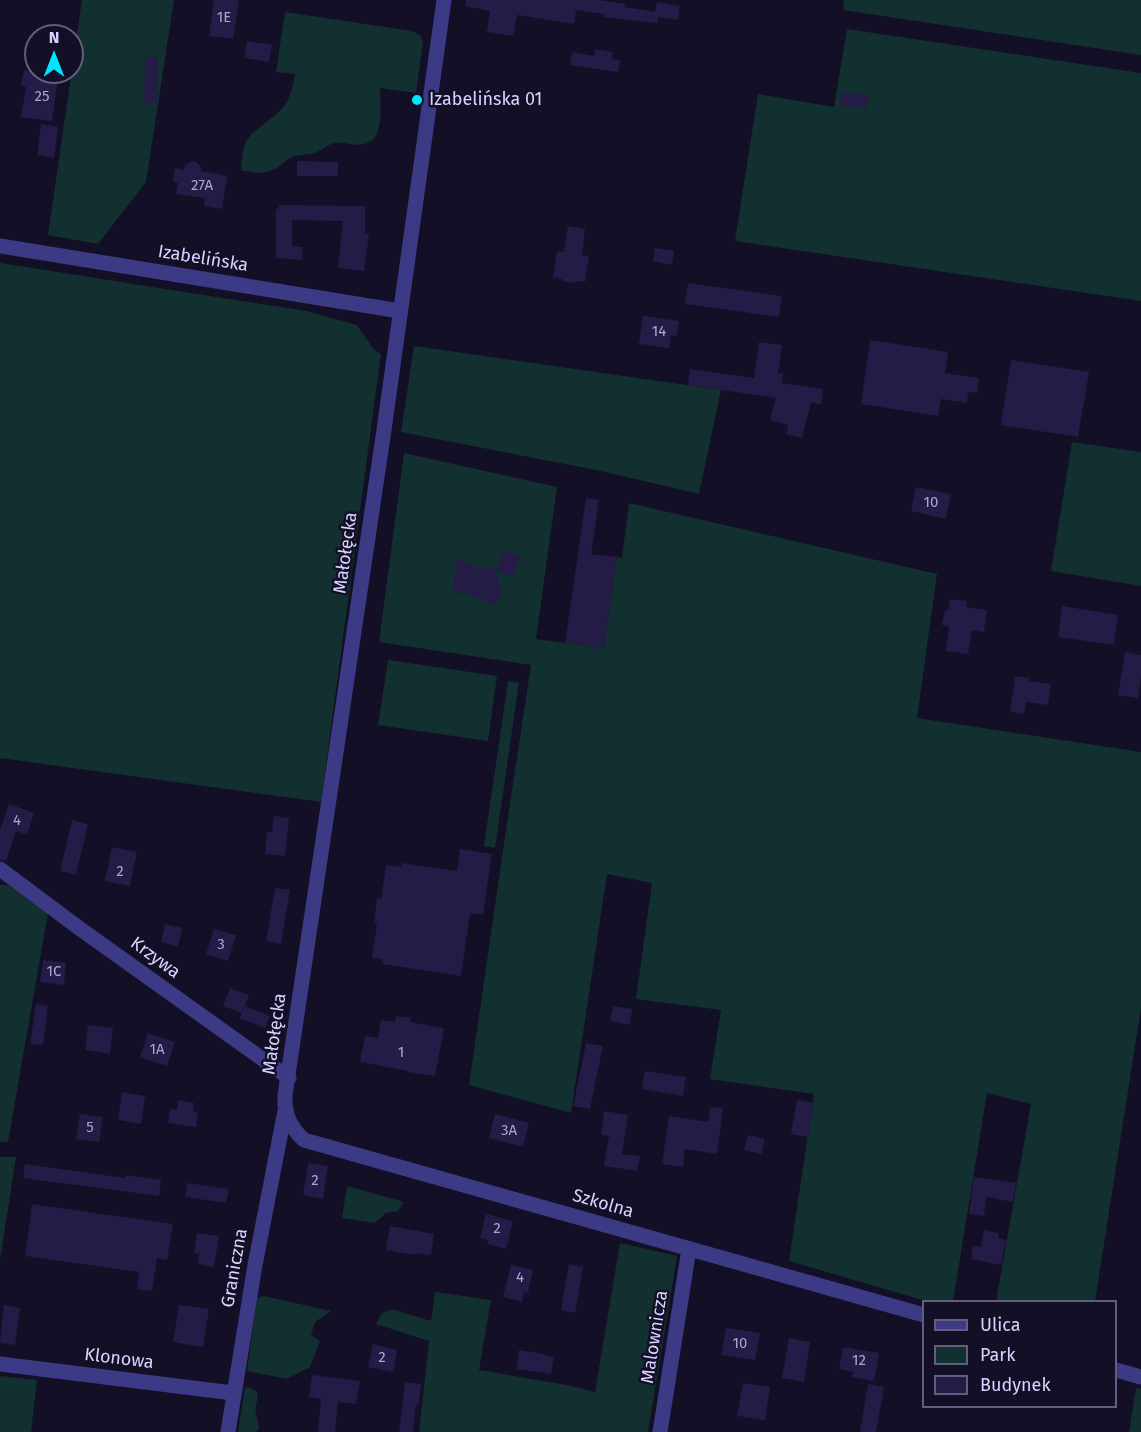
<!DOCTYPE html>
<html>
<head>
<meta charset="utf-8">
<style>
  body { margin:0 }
  #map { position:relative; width:1141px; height:1432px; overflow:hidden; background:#130f26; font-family:"Fira Sans",sans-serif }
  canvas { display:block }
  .legend { position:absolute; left:922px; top:1300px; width:195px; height:108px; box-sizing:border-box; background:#130f26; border:2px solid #625e7d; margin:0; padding:8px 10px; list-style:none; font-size:18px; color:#d9d4ff }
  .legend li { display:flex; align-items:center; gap:12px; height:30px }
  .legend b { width:30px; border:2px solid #625e7d }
  .north { position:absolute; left:24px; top:24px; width:60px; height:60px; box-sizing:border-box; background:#130f26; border:2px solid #625e7d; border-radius:50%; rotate:0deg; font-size:16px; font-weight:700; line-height:24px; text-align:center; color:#d9d4ff }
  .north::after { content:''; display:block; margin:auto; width:21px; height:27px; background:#00e5ff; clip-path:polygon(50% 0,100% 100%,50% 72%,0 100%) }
</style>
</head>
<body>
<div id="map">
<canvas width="1141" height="1432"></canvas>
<ul class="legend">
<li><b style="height:8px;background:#3d3a85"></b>Ulica</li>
<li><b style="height:16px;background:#12302f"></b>Park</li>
<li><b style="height:16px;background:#241b47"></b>Budynek</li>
</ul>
<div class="north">N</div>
</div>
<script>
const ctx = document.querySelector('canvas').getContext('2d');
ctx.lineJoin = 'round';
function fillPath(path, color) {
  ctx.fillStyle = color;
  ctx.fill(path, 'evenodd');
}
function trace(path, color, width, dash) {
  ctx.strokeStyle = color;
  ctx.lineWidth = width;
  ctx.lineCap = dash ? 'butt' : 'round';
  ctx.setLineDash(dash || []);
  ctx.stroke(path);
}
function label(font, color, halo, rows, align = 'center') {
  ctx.font = font + ' "Fira Sans",sans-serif';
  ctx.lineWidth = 5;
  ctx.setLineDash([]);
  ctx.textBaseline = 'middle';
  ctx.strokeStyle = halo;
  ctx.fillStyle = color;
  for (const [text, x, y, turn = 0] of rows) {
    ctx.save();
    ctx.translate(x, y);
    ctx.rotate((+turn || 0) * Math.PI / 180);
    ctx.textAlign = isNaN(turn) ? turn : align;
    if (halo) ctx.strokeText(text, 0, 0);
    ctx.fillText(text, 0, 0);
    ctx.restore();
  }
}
const green = new Path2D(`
  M82,0H174L146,182L98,244L48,235Z
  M844,0H1141V55L843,10Z
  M285,12L412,31L420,35L423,42L416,93L380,88C380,101 384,132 371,141C360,149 346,141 335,143C327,144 321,151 314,153C307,155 299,154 292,157C288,159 284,162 281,165C267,175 257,174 241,170C242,161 242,150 246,142C250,134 256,130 263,125C284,109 291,102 295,74L276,72Z
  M847,29L1141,73V301L735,241L758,94L834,107Z
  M0,263L306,311L357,325L374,350L381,354L321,802L0,758Z
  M414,346L721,390L699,494L601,471L401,432Z
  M1072,442L1141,452V586L1051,571Z
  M404,453L557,487L536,639L604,648L617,557L622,558L629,503L937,574L917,718L1141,752V1008L1095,1301H996L1031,1104L987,1093L953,1301H926L789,1261L814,1094L710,1079L721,1010L636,999L652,883L607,874L571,1113L469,1085L507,823L531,665L379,642Z
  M388,660L497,676L488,741L378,725Z
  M508,681L519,683L495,848L484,846Z
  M0,885H8L48,913L8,1142H0Z
  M0,1157H16L0,1260Z
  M347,1186L404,1202L398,1211L385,1213L382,1217L374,1223L342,1218Z
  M620,1243L677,1256L648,1432H419L429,1341L376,1324L382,1313L392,1309L431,1321L435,1292L491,1300L479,1370L567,1385L595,1392Z
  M264,1296L331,1311L315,1322L311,1335L320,1341L310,1367L287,1379L247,1371L257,1298Z
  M0,1376L37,1380L31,1432H0Z
  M245,1387C266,1391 254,1399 256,1414C257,1420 259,1423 259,1429L256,1432H238Z
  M1136,1388L1141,1389V1432H1129Z`);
const building = new Path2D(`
  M214,0H239L233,39L209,36Z
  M466,0H599L626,4L625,7L655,12L657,2L680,6L678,20L658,17L657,23L603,17L604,14L576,10L574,24L517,15L513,36L487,32L490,11L465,6Z
  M247,41L272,45L269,62L244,58Z
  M595,49L613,52L612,59L620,60L618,72L570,65L572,52L594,56Z
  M145,57H158L157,104H144Z
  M24,70L46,73L45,78L58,80L52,121L21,117L26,87L21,86Z
  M841,92L868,95L867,108L840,105Z
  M41,124L58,127L54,158L37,155Z
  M192,161L197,162L201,167V171L227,176L222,209L204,206L205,198L176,194L178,183L173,182L175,168L184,170L185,165Z
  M297,161L338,162V176H297Z
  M279,205L365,206V233L369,234L364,271L338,268L343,221L292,220V246L303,247L302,260L276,258V209H279Z
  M568,226L585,229L582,255L589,256L585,282L576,281L575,283L562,281V279L553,277L557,251L564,252Z
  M655,248L674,251L672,265L653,261Z
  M688,283L782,296L779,317L685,304Z
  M643,316L679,321L677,336L671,335L669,348L639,344Z
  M870,340L948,352L945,373L979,378L977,393L968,392L967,403L941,399L938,416L861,404Z
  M759,342L782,345L778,373H783L782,383L823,389L821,404L811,403L802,438L786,434L788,425L770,420L776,398L688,385L690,369L754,378Z
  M1011,360L1089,372L1078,437L1001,425Z
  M916,487L951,494L946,519L911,511Z
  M586,498L599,500L591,554L617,557L604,648L565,643Z
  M505,550L521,557L513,577L496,570Z
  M455,559L484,570L494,566L502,594L495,605L463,592L457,595L455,589L452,587L456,572Z
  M950,599L967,601L966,607L987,610L984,632L972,630L968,654L946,651L949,627L942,625L945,610H948Z
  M1062,606L1118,615L1114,645L1058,637Z
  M1125,652L1141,655V677L1138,698L1118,695Z
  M1015,676L1030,678L1029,681L1051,684L1048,705L1026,702L1024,714L1010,712Z
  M9,804L34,813L27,835L16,831L6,861L0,859V830Z
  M274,816L289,818L285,856L265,854L267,832H272Z
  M72,820L88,824L76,875L60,871Z
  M112,847L137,852L130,886L105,881Z
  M460,849L492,854L483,915L470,913L461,976L382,964L383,959L372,958L377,924L374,923L377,898L381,899L386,865L402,867V863L457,871Z
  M275,888L290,890L281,944L266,941Z
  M165,924L182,928L178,947L161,942Z
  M214,929L236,935L228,961L206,954Z
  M43,960L66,963L64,985L40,982Z
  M230,988L249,995L242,1013L223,1006Z
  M36,1004L48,1006L43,1045L30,1044Z
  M244,1006L270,1016L265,1028L240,1018Z
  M613,1006L632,1009L630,1025L610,1021Z
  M396,1016L411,1018L410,1022L444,1028L435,1076L408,1072V1071L360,1062L365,1036L378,1038L381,1020L395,1022Z
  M88,1025L113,1028L110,1054L85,1050Z
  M148,1033L175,1042L167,1066L140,1057Z
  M586,1043L603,1046L590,1109L573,1106Z
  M645,1071L686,1077L683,1096L642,1089Z
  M122,1092L145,1096L141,1124L118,1120Z
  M178,1100L194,1103L193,1112L198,1113L196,1127L168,1123L170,1109L177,1110Z
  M797,1100L814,1103L808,1137L791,1134Z
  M710,1107L723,1108L717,1154L685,1149L683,1167L662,1164L669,1116L708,1122Z
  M604,1111L628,1115L622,1154L640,1156L637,1171L604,1166L609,1136L601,1135Z
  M80,1114L103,1117L99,1142L76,1139Z
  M495,1114L529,1123L523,1147L489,1138Z
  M748,1135L765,1139L762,1154L744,1150Z
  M308,1163L328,1166L323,1199L303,1195Z
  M25,1164L125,1178V1175L161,1180L159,1196L23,1178Z
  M974,1177L1016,1183L1013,1202L986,1197L984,1216L969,1214Z
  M187,1183L229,1189L226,1203L185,1197Z
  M32,1204L173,1224L167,1260L157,1258L152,1291L137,1289L139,1272L25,1256Z
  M486,1214L513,1221L506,1249L487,1244L488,1240L480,1238Z
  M390,1226L434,1234L431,1255L415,1253V1255L386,1250Z
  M984,1230L999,1233L998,1238L1006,1240L1001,1265L971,1259L973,1245L981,1247Z
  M197,1233L219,1236L214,1267L198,1264L199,1254L194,1253Z
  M569,1264L583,1267L575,1313L561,1310Z
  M511,1265L533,1270L528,1293L524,1292L522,1302L503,1297Z
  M4,1305L20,1308L15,1345L0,1343Z
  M179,1305L209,1309L203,1347L173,1342Z
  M726,1328L760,1333L755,1360L721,1355Z
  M789,1338L810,1342L804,1382L782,1378Z
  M373,1344L397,1350L393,1372L368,1367Z
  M843,1347L879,1353L874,1381L852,1377L853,1372L839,1369Z
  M519,1350L544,1354V1355L554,1357L551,1374L516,1369Z
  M312,1375L360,1381L356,1404L338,1402L335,1432H318L321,1399L309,1397Z
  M405,1382L421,1384L419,1405L416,1404L413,1432H399Z
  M743,1383L770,1387L765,1420L737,1416Z
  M868,1384L884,1387L876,1432H860Z`);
const minor = new Path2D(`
  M444,0L383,437L285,1095C284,1114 290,1127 304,1140L924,1315
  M0,246L400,311
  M0,869L79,928L289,1078
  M0,1364L233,1393
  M1116,1370L1141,1377
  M228,1432L255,1265L285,1111
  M660,1432L689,1249`);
const markers = [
  [417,100,6,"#00e5ff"]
];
const numberNames = [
  ["1E",224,18],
  ["25",42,97],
  ["27A",202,186],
  ["14",659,332],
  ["10",931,503],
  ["4",17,821],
  ["2",120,872],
  ["3",221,945],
  ["1C",54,972],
  ["1A",157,1050],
  ["1",401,1053],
  ["5",90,1128],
  ["3A",509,1131],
  ["2",315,1181],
  ["2",497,1229],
  ["4",520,1278],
  ["10",740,1344],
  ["2",382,1358],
  ["12",859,1361]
];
const poiNames = [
  ["Izabelińska 01",429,100]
];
const streetNames = [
  ["Izabelińska",203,259,9],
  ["Małołęcka",346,553,-82],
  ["Krzywa",155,958,36],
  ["Małołęcka",275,1034,-82],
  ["Szkolna",603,1204,16],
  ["Graniczna",235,1268,-80],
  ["Malownicza",655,1337,-81],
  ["Klonowa",119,1359,7]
];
fillPath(green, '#12302f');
fillPath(building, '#241b47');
trace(minor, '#3d3a85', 15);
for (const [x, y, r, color] of markers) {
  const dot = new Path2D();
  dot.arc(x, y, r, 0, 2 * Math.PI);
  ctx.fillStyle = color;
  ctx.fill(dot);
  trace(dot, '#130f26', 2);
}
label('15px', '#aca6d1', null, numberNames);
label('18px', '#d9d4ff', '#130f26', poiNames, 'left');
label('18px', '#d9d4ff', '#130f26', streetNames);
</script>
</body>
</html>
